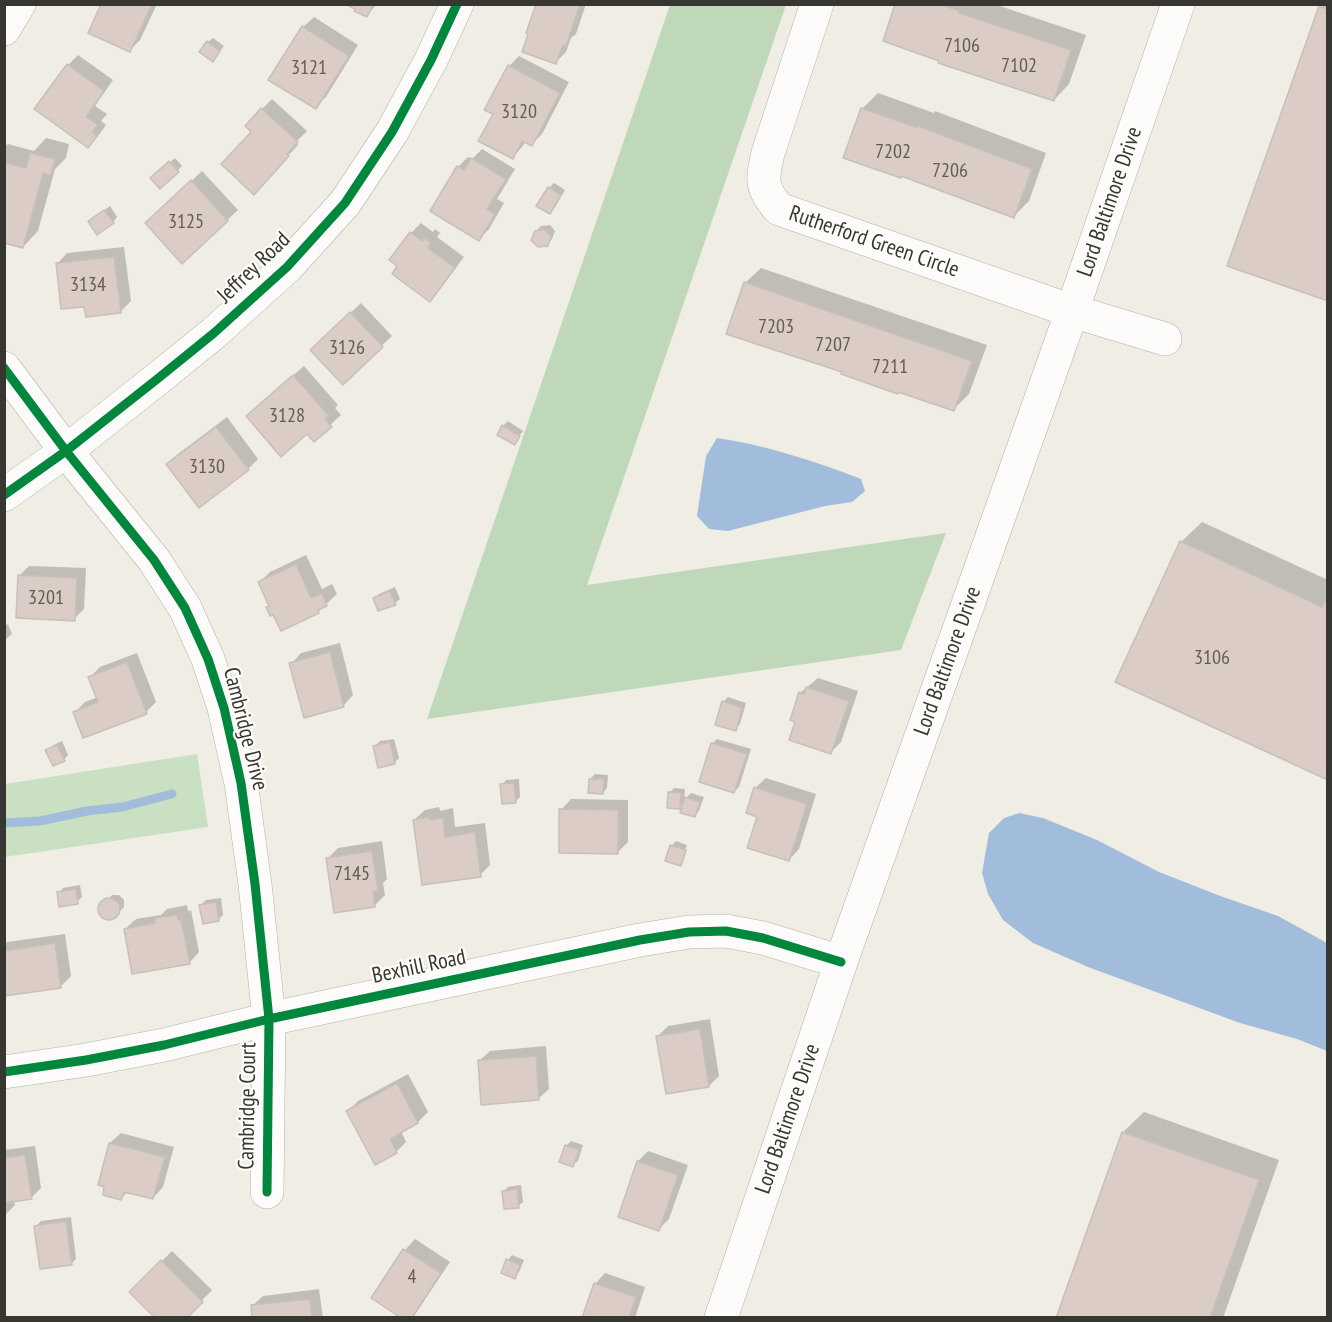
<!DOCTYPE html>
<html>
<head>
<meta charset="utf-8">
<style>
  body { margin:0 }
  #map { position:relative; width:1332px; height:1322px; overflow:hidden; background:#f0ede4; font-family:"PT Sans Narrow",sans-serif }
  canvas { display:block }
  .frame { position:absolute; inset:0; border:6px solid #383630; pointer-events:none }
</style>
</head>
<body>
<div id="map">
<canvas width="1332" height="1322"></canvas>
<div class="frame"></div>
</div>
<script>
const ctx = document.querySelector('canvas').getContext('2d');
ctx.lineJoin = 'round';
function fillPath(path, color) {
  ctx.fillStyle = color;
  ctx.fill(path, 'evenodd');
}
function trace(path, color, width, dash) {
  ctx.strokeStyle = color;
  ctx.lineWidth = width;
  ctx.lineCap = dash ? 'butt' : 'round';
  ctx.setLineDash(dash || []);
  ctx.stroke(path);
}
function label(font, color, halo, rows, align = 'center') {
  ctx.font = font + ' "PT Sans Narrow",sans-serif';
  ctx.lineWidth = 4.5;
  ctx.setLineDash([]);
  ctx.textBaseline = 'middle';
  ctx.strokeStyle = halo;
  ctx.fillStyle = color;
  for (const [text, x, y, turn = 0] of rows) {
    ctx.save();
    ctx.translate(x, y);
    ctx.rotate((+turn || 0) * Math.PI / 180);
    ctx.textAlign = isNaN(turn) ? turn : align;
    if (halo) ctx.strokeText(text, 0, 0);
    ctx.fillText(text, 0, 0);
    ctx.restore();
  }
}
const green = new Path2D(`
  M197,754L208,827L5,857V784Z`);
const forest = new Path2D(`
  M670,5H786L587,585L946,533L901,650L427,719Z`);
const water = new Path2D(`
  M717,438C765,445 815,461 861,479L865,491L852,502L825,506L728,531L709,529L697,516L706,456Z
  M1019,813L1043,818L1097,840L1159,872L1223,897L1278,916L1327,943V1051L1297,1039L1240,1023L1088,967L1033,943L1003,920L988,894L982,873L989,833L1004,818Z`);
const shadow = new Path2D(`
  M103,4H157L140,40L129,51Z
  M349,4H377L367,15Z
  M538,4H586L576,34L571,38L566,52L556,62Z
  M897,4H994L1086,35L1069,84L1054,100Z
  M1323,4H1328V299L1320,7Z
  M314,17L358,45L326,97L315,107L303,27Z
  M213,38L224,46L213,60L208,42Z
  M78,55L113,80L95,106L107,114L101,121L106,125L98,136L88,146L68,65Z
  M519,56L569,82L542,134L532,144L526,141L522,147L512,158L495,113L509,66Z
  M878,93L934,113L935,111L1046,153L1029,201L1013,217L902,175L900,177L862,109Z
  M272,99L307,131L296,142L298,145L264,182L253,131L262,109Z
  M46,138L69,144L66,158L55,169L38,231L23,247L4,242V147L8,144L34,151Z
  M482,149L515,169L497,199L504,203L489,229L479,239L458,167L468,157L472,159Z
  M175,158L182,166L160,187L153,178Z
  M202,171L238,210L182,262L157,213Z
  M554,183L565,190L555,207L550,212L549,188Z
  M110,206L117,217L113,222L95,217Z
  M421,223L433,232L435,229L440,233L437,237L464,257L440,289L429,300L399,266L411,233Z
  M550,225L555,231L552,239L547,244L536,231L541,226Z
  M124,247L131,301L121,311L86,305L57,264L67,253Z
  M761,268L987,345L969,394L954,409L844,371L745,283Z
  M361,303L392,336L343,383L312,350Z
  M304,366L338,405L335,408L341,415L314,440L307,432L258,406Z
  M227,417L258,459L248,469L168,465L178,454Z
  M508,421L523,431L514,443L503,426Z
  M1202,522L1328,580V779L1181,542Z
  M306,555L322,589L332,584L337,594L318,612L270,605L260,582L270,572Z
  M29,566L86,568L84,609L74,619L19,576Z
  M395,587L400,599L395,603L374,598L379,594Z
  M8,624L12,634L4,641V626Z
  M340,643L353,695L343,706L291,664L301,653Z
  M137,653L156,702L146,712H75L85,702L98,697L90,677L100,667Z
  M818,678L858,691L841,742L831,752L797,721L800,693Z
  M728,697L746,703L740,724L735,729L723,702Z
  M394,739L399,758L394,763L375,746L380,741Z
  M717,739L751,749L739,787L734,792L700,781L713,743Z
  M62,741L68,755L64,760L47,750L52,746Z
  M595,774L608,775L607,788L603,793L590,779Z
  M766,778L816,794L799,849L789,860L759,816L755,788Z
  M519,779L520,797L515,802L502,785L506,780Z
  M674,788L685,789L684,800L691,793L704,797L699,811L695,815L685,801L679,808L669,793Z
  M571,799L628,800V842L617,853L561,810Z
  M439,807L440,811L453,808L455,827L485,823L490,865L480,875L414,820L425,810Z
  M382,841L387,879L383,883L385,895L375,905L328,858L338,848Z
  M676,841L687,845L681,861H684L681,864L671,846Z
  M80,885L82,897L77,902L59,893L63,888Z
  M112,895H119L124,900V907L113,918H106L101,913V906Z
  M221,898L223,915L218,920L201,905L206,900Z
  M187,905L188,911L191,910L199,952L189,963L125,929L136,919L161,915L167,909Z
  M65,934L71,976L61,986L4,994V945L7,942Z
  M710,1019L719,1076L709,1086L658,1036L668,1026Z
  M546,1046L549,1089L538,1099L479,1061L490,1051Z
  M408,1074L428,1112L418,1122L401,1131L406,1142L396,1152L348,1111L358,1101Z
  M1144,1112L1279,1160L1223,1318H1058L1123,1132Z
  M121,1133L174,1147L163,1187L153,1198L128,1191L121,1199L106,1186L100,1184L110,1143Z
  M571,1141L583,1145L578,1161L573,1165L566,1146Z
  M35,1146L41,1188L31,1198L14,1200L15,1205L5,1215L4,1150Z
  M648,1151L688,1165L669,1219L658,1230L638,1161Z
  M521,1185L523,1202L518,1206L504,1191L508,1187Z
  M71,1217L76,1259L72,1263L36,1226L41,1221Z
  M415,1239L450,1262L418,1310L411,1318L373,1298L405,1250Z
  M172,1251L212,1290L185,1318L131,1292Z
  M512,1255L524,1260L519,1272L514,1277L508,1260Z
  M605,1273L645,1287L635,1318H583L595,1284Z
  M319,1289L323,1318H254L252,1306L263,1296Z`);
const stream = new Path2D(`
  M4,823L40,821L87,811L122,807L172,794`);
const building = new Path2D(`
  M101,4H152L130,52L88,33Z
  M345,4H373L367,17L354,11L355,9Z
  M536,4H580L566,46L563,45L556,64L522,52L528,34L526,33Z
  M895,4H940L959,11V13L1071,50L1054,101L938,63L939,61L883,41Z
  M1319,6L1328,9V301L1227,266Z
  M302,26L349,56L316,109L268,80Z
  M207,41L220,51L213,62L199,52Z
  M67,64L104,91L86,117L98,125L92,132L97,136L88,148L34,109Z
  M508,65L560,93L532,146L522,141L513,159L478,141L493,114L484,110Z
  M261,108L298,142L287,154L289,156L254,195L221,164L251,132L245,126Z
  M861,108L918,128V126L1032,169L1014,218L901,176V178L843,158Z
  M30,153L55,159L51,175L43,173L23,248L4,243V162L26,168Z
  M471,158L506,179L487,209L495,214L479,241L430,211L457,166L464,170Z
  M169,161L179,172L160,189L150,178Z
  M191,180L228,221L182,264L145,223Z
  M548,187L561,195L550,214L536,206Z
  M104,210L114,223L97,235L88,221Z
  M544,229L551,236L548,246L538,247L531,240L535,231Z
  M410,232L422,241L424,238L431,243L428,248L455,268L430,302L392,274L397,266L389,260Z
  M114,257L121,313L86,317L84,307L61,309L56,263Z
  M744,282L972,361L954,411L898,392V394L841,374L842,372L726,334Z
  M350,312L383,347L343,385L310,350Z
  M293,375L329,416L325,419L332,427L314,442L307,434L281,457L246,416Z
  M502,425L520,436L515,445L497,435Z
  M216,427L249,470L199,508L166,464Z
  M1180,541L1322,607L1328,596V780L1115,682Z
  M296,564L311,598L322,593L327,606L318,610L319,613L281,631L273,615L270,616L266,607L269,606L258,582Z
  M18,575L77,578L75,621L16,618Z
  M390,591L396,605L378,611L373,598Z
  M330,652L344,707L304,718L289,663Z
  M127,662L147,714L83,738L73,712L98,702L88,677Z
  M806,687L849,701L831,754L789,740L795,722L790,720L799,692L804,694Z
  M722,701L742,708L736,731L715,725Z
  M390,742L395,764L378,768L373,746Z
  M711,743L747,754L734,793L699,782Z
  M57,745L65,761L53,766L45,750Z
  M589,779H604L603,794L588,793Z
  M514,783L516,803L502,804L500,784Z
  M754,787L807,804L789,861L747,848L757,817L746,813Z
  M668,792L681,793L680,809L667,808Z
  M685,797L700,802L695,817L680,813Z
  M559,809L618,810V854L559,853Z
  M429,817L430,820L443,818L445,837L475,832L481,877L422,885L413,820Z
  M670,845L686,850L681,866L665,861Z
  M372,851L378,891L373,892L375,907L334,913L326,858Z
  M76,889L78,904L59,907L57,892Z
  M98 909a11 11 0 1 1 22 0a11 11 0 1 1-22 0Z
  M216,902L219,921L203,924L199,905Z
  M177,915L178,920L181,919L190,964L132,974L124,929L155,923V918Z
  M55,943L61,988L4,996V951Z
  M700,1029L709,1087L666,1094L656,1036Z
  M536,1056L539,1100L481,1105L478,1060Z
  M397,1083L418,1123L390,1139L397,1153L375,1165L346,1111Z
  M1122,1132L1259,1180L1210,1318H1056Z
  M109,1143L165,1157L153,1199L124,1192L121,1200L103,1195L104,1187L98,1185Z
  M565,1145L579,1150L573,1167L559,1162Z
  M25,1155L32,1199L4,1203V1158Z
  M637,1161L678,1175L659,1231L618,1217Z
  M517,1189L519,1208L504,1209L502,1191Z
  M66,1221L72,1265L40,1269L34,1226Z
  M403,1249L441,1273L412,1318H401L371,1298Z
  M506,1259L520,1265L515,1279L501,1273Z
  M161,1260L203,1302L187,1318H155L129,1292Z
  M594,1283L636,1297L629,1318H582Z
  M310,1299L312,1318H252L251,1305Z`);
const minor = new Path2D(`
  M817,4L768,153C762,180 760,187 779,209L1072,311L1165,339
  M4,29L19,4
  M4,368L66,451L154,560L185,608L208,659L224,708L241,783L255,884L269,1019L267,1192
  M4,495L66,451L156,380L214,333L287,267L345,203L392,132L431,60L457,4
  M4,1072L86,1060L164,1045L269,1019L640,940L689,932L726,931L763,938L841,962`);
const major = new Path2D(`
  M721,1318L841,962L1072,311L1178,4`);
const cycleway = new Path2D(`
  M4,368L66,451L154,560L185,608L208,659L224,708L241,783L255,884L269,1019L267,1192
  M4,495L66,451L156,380L214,333L287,267L345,203L392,132L431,60L457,4
  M4,1072L86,1060L164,1045L269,1019L640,940L689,932L726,931L763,938L841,962`);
const numberNames = [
  ["7106",962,46],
  ["7102",1019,66],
  ["3121",309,68],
  ["3120",519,112],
  ["7202",893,152],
  ["7206",950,171],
  ["3125",186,222],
  ["3134",88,285],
  ["7203",776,327],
  ["7207",833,345],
  ["3126",347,348],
  ["7211",890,367],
  ["3128",287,416],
  ["3130",207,467],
  ["3201",46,598],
  ["3106",1212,658],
  ["7145",352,874],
  ["4",412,1277]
];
const streetNames = [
  ["Lord Baltimore Drive",1110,202,-71],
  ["Rutherford Green Circle",874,242,19],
  ["Jeffrey Road",254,268,-44],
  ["Lord Baltimore Drive",948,661,-70],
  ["Cambridge Drive",245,729,76],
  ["Bexhill Road",419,967,-12],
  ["Cambridge Court",248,1106,-89],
  ["Lord Baltimore Drive",788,1119,-71]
];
fillPath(green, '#c9e0c2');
fillPath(forest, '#bfd8b9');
fillPath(water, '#a2bddc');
fillPath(shadow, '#0003');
trace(stream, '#a2bddc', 9);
fillPath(building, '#dbcdc5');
trace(building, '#c5c0bb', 1.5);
trace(minor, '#b4b1aa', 34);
trace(major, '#b4b1aa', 34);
trace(minor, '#fdfcfb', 33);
trace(major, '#fdfcfb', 33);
trace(cycleway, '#00873e', 9);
label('20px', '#615c55', null, numberNames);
label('22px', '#383630', '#fefdfa', streetNames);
</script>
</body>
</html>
